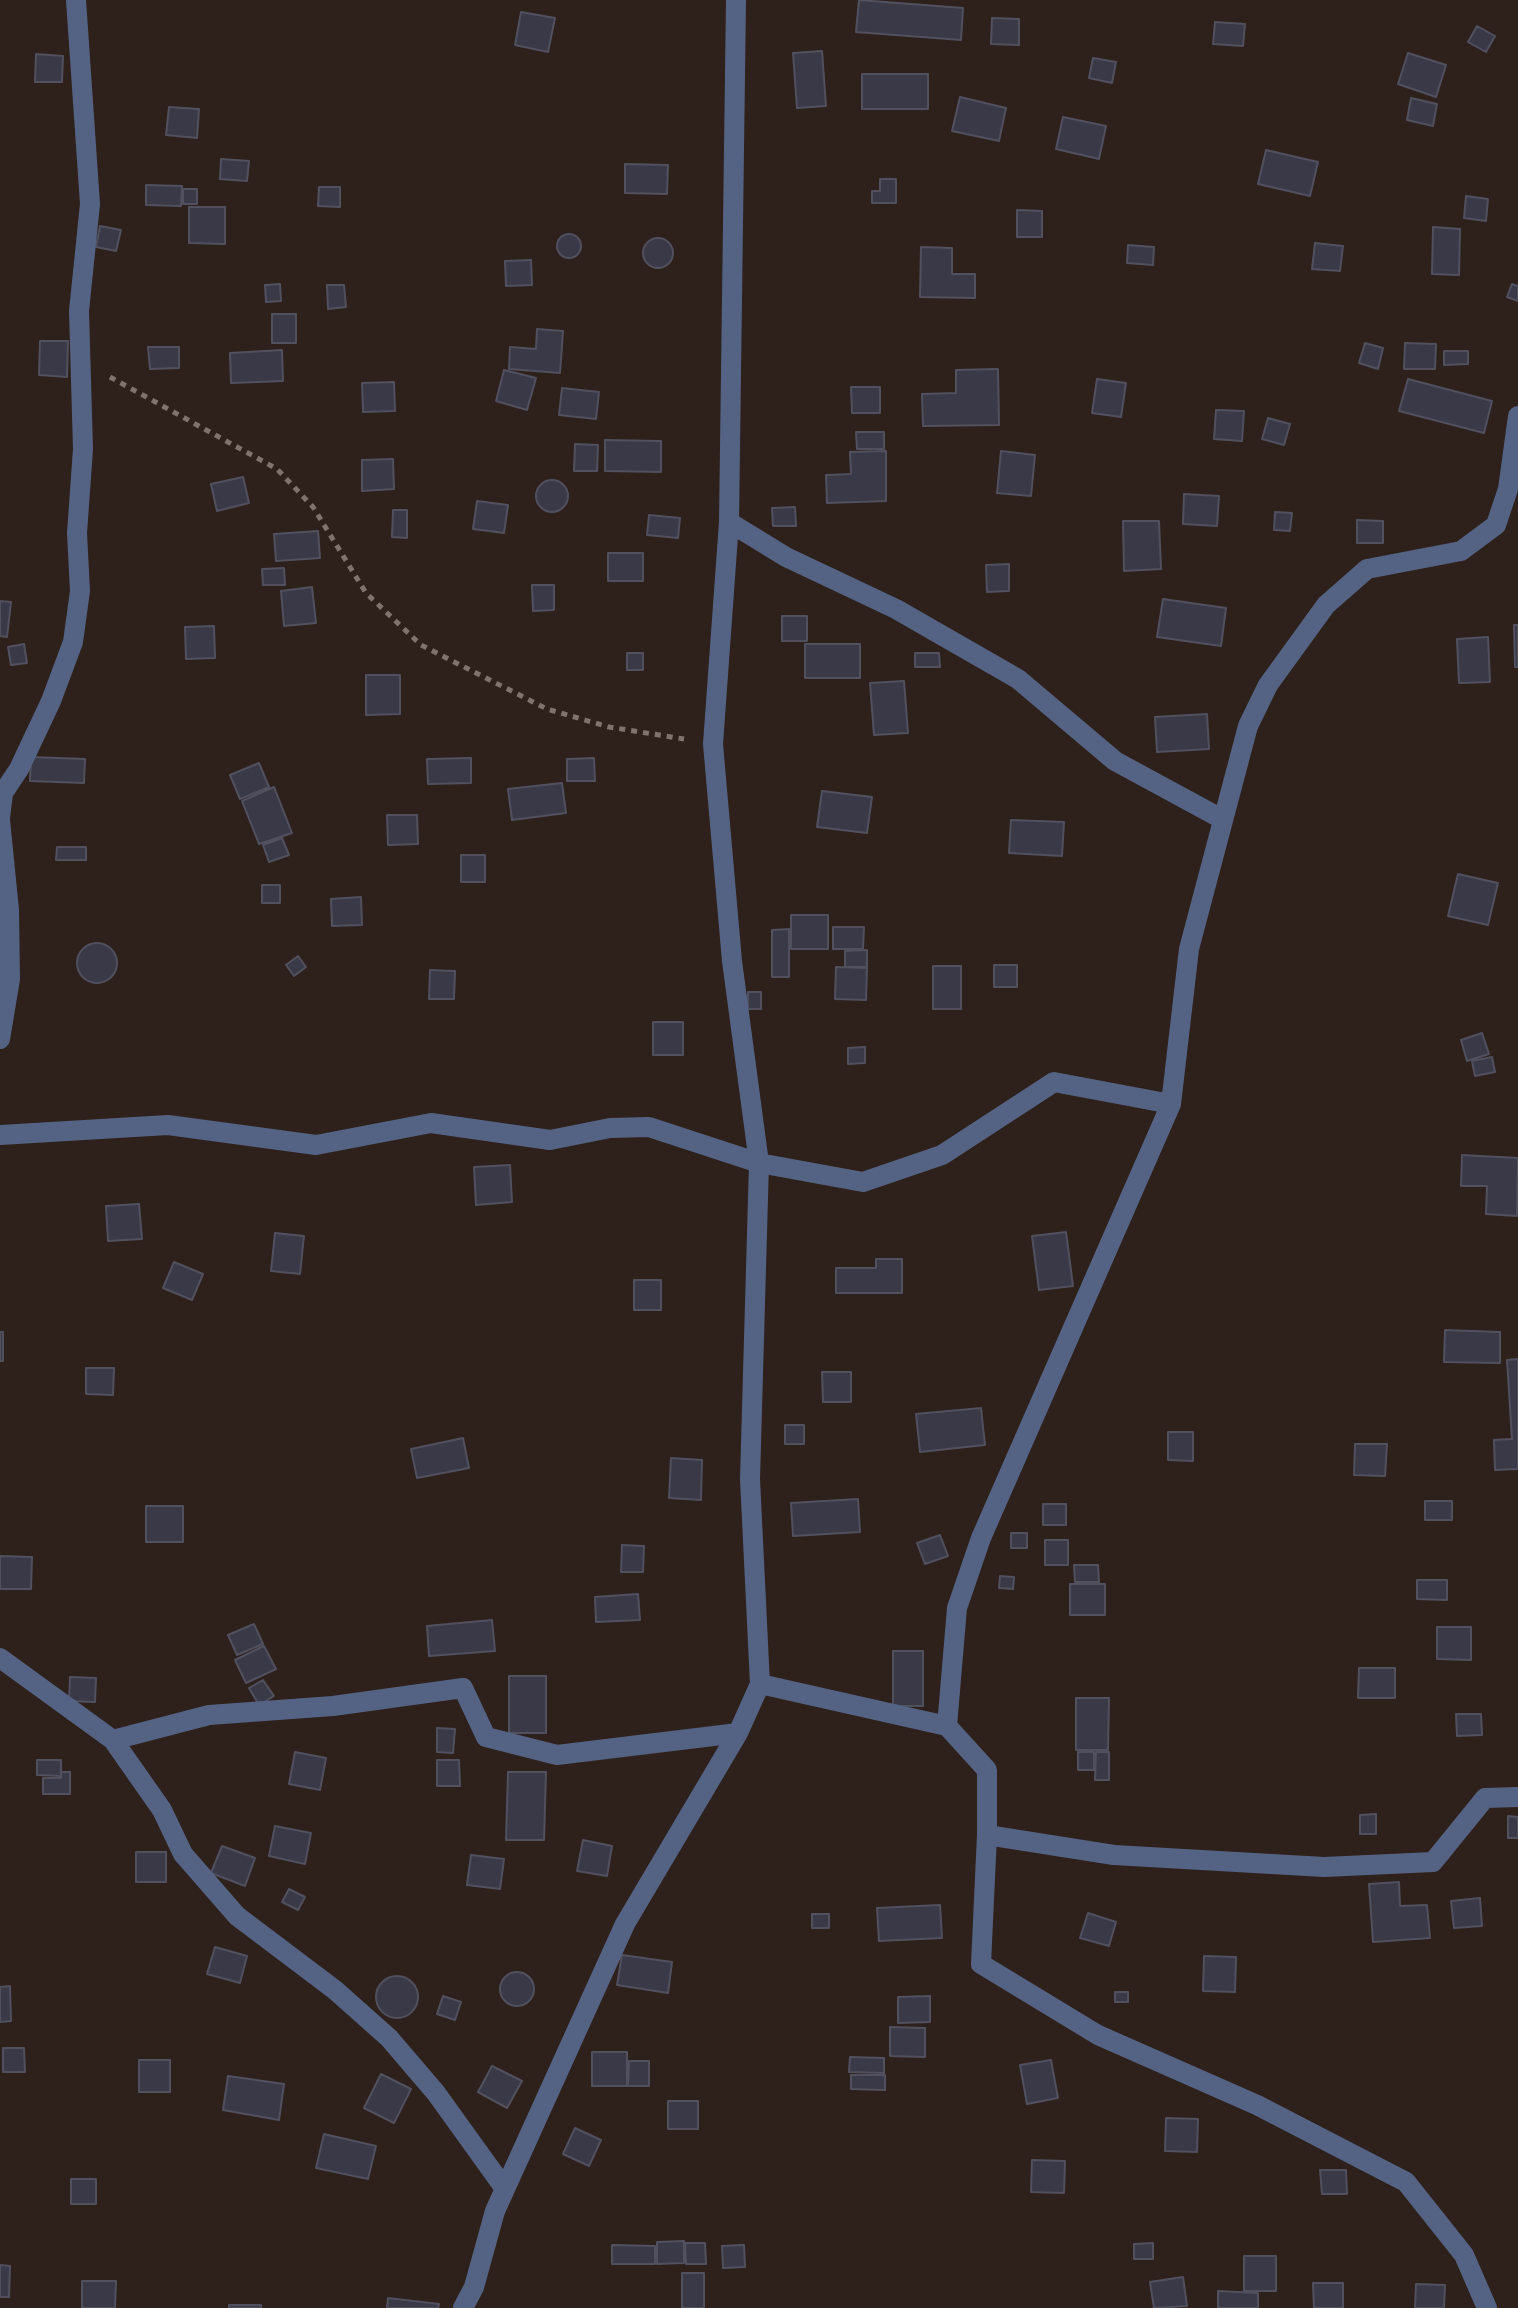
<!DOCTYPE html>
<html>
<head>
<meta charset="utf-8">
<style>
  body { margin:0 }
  canvas { display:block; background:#2e201b }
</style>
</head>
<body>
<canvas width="1518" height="2308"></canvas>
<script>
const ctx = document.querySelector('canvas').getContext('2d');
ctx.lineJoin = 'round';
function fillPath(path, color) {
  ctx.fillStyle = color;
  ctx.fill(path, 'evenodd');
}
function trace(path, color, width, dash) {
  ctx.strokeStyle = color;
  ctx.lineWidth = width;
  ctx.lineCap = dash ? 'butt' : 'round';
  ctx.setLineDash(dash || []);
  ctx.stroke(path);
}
const building = new Path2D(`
  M859,0L963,8L961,40L856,32Z
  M521,12L555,18L548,52L515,45Z
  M992,18L1019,19V45L991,44Z
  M1215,22L1245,24L1243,46L1213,44Z
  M1477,26L1495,36L1486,52L1468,42Z
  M822,51L826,106L797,108L793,53Z
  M1408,53L1446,65L1436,97L1398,84Z
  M36,54L63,56L62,82H35Z
  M1093,58L1116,62L1112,83L1089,78Z
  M862,74H928V109H862Z
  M960,97L1006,108L999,141L952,131Z
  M1411,98L1437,104L1433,126L1407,120Z
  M169,107L199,109L197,138L166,135Z
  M1063,117L1106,126L1099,159L1056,149Z
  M1266,150L1318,162L1310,196L1258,184Z
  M221,159L249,161L247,181L220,179Z
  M625,164L668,165L667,194L625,193Z
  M880,179H896V203H872V191H880Z
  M146,185L182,186L181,206L146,205Z
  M319,187H340V207L318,206Z
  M183,189H197V204H183Z
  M1466,196L1488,199L1486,221L1464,218Z
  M189,207H225V244L189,243Z
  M1017,210L1042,211V237H1017Z
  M100,226L121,230L116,251L96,247Z
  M1433,227L1460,229L1459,275L1432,274Z
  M557 246a12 12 0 1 1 24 0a12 12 0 1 1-24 0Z
  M643 253a15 15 0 1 1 30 0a15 15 0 1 1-30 0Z
  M1315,243L1343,246L1340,271L1312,269Z
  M1128,245L1154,247L1153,265L1127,263Z
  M921,247L952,248V274H975V298L920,297Z
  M531,260L532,285L506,286L505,261Z
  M280,284L281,301L266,302L265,285Z
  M1512,284L1518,286V301L1507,297Z
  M327,285H344L346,307L328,309Z
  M272,314H296V343H272Z
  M537,329L563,331L560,373L509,369L510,347L536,349Z
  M40,341H68L67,377L39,375Z
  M1365,343L1383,348L1378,369L1359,363Z
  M1405,343L1436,344L1435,369H1404Z
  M148,347H179V368L150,369Z
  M282,350L283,381L231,383L230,353Z
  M1444,351H1468V364L1444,365Z
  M998,369L999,425L923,426L922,394L956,393V370Z
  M504,370L536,378L527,410L496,401Z
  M1097,379L1126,383L1121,417L1092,413Z
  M1408,379L1492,401L1484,433L1399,411Z
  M394,382L395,411L363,412L362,383Z
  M851,387H880V413H852Z
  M562,388L599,392L596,419L559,415Z
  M1216,410L1244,411L1242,441L1214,439Z
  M1268,418L1290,424L1284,445L1262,439Z
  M856,432H884V449H857Z
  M605,440L661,441V472L605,471Z
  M575,444L598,445L597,471H574Z
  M886,451V501L827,503L826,475L851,474L850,452Z
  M1001,451L1035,455L1031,496L997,493Z
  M393,459L394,489L362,491V460Z
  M243,477L249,503L217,511L211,484Z
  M536 496a16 16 0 1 1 32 0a16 16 0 1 1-32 0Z
  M1184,494L1219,496L1217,526L1183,524Z
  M477,501L508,505L504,533L473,529Z
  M795,507L796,526H773L772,508Z
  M393,510H407V538L392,537Z
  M1275,512L1292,513L1290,531L1274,530Z
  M649,515L680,518L678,538L647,535Z
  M1357,520L1383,521V543H1357Z
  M1123,521H1159L1161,569L1124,571Z
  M318,531L320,558L276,561L274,534Z
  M608,553H643V581H608Z
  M1009,564V591L987,592L986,565Z
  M284,568L285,585H263L262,569Z
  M532,585H554V610L533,611Z
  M312,587L316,623L284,626L281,591Z
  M1163,599L1226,608L1221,646L1157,637Z
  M0,601L11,602L7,637L0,636Z
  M782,616H807V641H782Z
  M1514,625H1518V667H1515Z
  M214,626L215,658L186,659L185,627Z
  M1488,637L1490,682L1459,683L1457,639Z
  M24,644L27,663L11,665L8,647Z
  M805,644H860V678H805Z
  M627,653H643V670H627Z
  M915,653H939L940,667H915Z
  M366,675H400V714L366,715Z
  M904,681L908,733L874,735L870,683Z
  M1207,714L1209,749L1157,752L1155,717Z
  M31,757L85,759L84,783L30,781Z
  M471,758V783L428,784L427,759Z
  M594,758L595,781H567V759Z
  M259,763L269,787L240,799L230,775Z
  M562,783L566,813L512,820L508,789Z
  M274,787L292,833L259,844L242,801Z
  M822,791L872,797L867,833L817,827Z
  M387,815H417L418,844L388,845Z
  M1011,820L1064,822L1062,856L1009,853Z
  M282,838L289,855L269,862L263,845Z
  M57,847H86V860H56Z
  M461,855H485V882H461Z
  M1458,874L1498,883L1488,925L1448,916Z
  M262,885H280V903H262Z
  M361,897L362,925L332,926L331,899Z
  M791,915H828V949H791Z
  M833,927H864L863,949H833Z
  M789,929V977H772V930Z
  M77 963a20 20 0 1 1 40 0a20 20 0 1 1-40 0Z
  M867,950V967H845V951Z
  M298,956L306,967L294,976L286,965Z
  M994,965H1017V987H994Z
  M933,966H961V1009H933Z
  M836,967L867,968L866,1000L835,999Z
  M430,970L455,971L454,999H429Z
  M748,992H761V1009H748Z
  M653,1022H683V1055H653Z
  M1482,1033L1489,1054L1467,1061L1461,1040Z
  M865,1047V1063L848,1064V1048Z
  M1492,1057L1495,1072L1475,1076L1472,1061Z
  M1462,1155L1518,1158L1517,1216L1486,1214L1487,1186H1461Z
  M510,1165L512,1202L476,1205L474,1167Z
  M139,1204L142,1239L108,1241L106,1206Z
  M1066,1232L1073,1286L1039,1290L1032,1236Z
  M275,1233L304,1236L300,1274L271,1271Z
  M876,1259H902V1293H836V1268H876Z
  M174,1262L203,1274L192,1300L163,1288Z
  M634,1280H661V1310H634Z
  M1445,1330L1500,1332V1363L1444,1362Z
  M0,1332H3V1361H0Z
  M1518,1359V1469L1495,1470L1494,1440L1512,1439L1507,1360Z
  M86,1368H114L113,1395L86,1394Z
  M822,1372H851V1402H823Z
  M981,1408L985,1445L920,1452L916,1414Z
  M785,1425H804V1444H785Z
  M1168,1432H1193V1461L1168,1460Z
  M463,1438L469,1468L417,1478L411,1449Z
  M1355,1444H1387L1385,1476L1354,1475Z
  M671,1458L702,1460L701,1500L669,1498Z
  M858,1499L860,1532L793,1536L791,1503Z
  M1425,1501H1452V1520H1425Z
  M1043,1504H1066V1525H1043Z
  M146,1506H183V1542H146Z
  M1011,1533H1027V1548H1011Z
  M940,1535L948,1556L925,1564L917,1543Z
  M1045,1540H1068V1565H1045Z
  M622,1545L644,1546L643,1572H621Z
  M0,1556L32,1557L31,1589H0Z
  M1074,1565H1098L1099,1582H1075Z
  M1000,1576L1014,1577L1013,1589L999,1588Z
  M1417,1580H1447V1600L1417,1599Z
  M1070,1584H1105V1615H1070Z
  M638,1594L640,1620L596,1622L595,1597Z
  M492,1620L495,1651L429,1656L427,1626Z
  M254,1624L263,1644L237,1655L228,1635Z
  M1437,1627H1471V1660L1437,1659Z
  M264,1646L276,1669L246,1683L235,1660Z
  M893,1651H923V1706H893Z
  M1359,1668H1395V1698H1358Z
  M509,1676H546V1733H509Z
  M70,1677L96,1678L95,1702L69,1701Z
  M263,1680L274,1696L259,1705L249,1688Z
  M1076,1698H1109L1108,1750H1076Z
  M1456,1714H1481L1482,1735L1457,1736Z
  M437,1728L455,1729L453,1753L437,1752Z
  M295,1752L326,1758L320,1790L289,1784Z
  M1078,1752H1094V1770H1078Z
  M1096,1752H1109V1780H1095Z
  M37,1760H61V1776L37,1775Z
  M437,1760H459L460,1786H437Z
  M61,1772H70V1794H43V1778H61Z
  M508,1772H546L544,1840H506Z
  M1376,1814V1834H1360V1815Z
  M1508,1816L1518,1817V1838H1508Z
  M275,1826L311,1833L305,1864L269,1856Z
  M583,1840L612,1846L607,1876L577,1871Z
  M222,1846L255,1858L245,1886L211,1873Z
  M136,1852H166V1882H136Z
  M471,1855L504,1859L500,1889L467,1885Z
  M1399,1882L1400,1906L1427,1905L1430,1938L1373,1942L1369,1884Z
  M289,1889L305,1897L298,1910L282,1902Z
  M1480,1898L1482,1926L1454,1928L1451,1901Z
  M940,1905L942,1938L879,1941L877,1908Z
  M1088,1913L1116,1922L1109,1946L1080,1938Z
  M812,1914H829V1928H812Z
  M215,1947L247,1956L240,1983L207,1974Z
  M622,1955L672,1962L668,1993L617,1985Z
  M1204,1956L1236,1957L1235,1992L1203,1991Z
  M500 1989a17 17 0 1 1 34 0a17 17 0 1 1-34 0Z
  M376 1997a21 21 0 1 1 42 0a21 21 0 1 1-42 0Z
  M10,1986L11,2021L0,2022V1987Z
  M1115,1992H1128V2002H1115Z
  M443,1996L461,2002L455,2020L437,2014Z
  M930,1996V2022L898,2023V1997Z
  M890,2027L925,2028V2057L890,2056Z
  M3,2048H24L25,2072H3Z
  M592,2052H627V2086H592Z
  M850,2057L884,2058V2073L849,2072Z
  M139,2060H170V2092H139Z
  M1051,2060L1058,2098L1027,2104L1020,2065Z
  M629,2061H649V2086H628Z
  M492,2066L522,2081L507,2108L478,2092Z
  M381,2074L411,2089L394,2123L364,2108Z
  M851,2075H885V2090L851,2089Z
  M228,2076L284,2084L279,2120L223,2110Z
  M668,2101H698V2129H668Z
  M1166,2118L1198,2119L1197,2152L1165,2151Z
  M575,2128L601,2140L589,2166L563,2154Z
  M324,2134L376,2146L368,2179L316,2168Z
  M1032,2160L1065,2161L1064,2193L1031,2192Z
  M1320,2170H1346L1347,2194H1322Z
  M71,2179H96V2204H71Z
  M684,2241V2263L657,2264V2242Z
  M685,2243H705L706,2264H686Z
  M1153,2243V2259H1134V2244Z
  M612,2245L655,2246V2264H612Z
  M744,2245L745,2267L723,2268L722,2246Z
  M1244,2256H1276V2291H1244Z
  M0,2265L10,2266L9,2297H0Z
  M682,2273H704V2308H682Z
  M1183,2277L1187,2306L1154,2308L1150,2282Z
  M82,2281H116L115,2308H82Z
  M1313,2283H1343V2308H1314Z
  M1416,2284L1445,2285L1444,2308H1415Z
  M1218,2291L1258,2293V2308H1218Z
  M388,2298L439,2304L438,2308H387Z
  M229,2305H261V2308H229Z`);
const path = new Path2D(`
  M110,377L277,469L313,507L366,593L421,645L547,709L609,727L684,739`);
const minor = new Path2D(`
  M736,0L729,522L713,744L732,961L759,1163L750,1479L760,1684
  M729,522L786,557L896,609L1018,679L1115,761L1222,819
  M0,818L3,793L19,769L51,701L73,642L80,591L77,533L83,449L79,311L90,204L76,0
  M0,820L9,910L10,979L0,1039
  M0,1135L168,1125L316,1145L431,1123L550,1140L610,1128L649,1127L759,1163L863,1182L942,1155L1054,1082L1171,1104
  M0,1658L113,1740L162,1810L183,1854L237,1916L335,1990L389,2038L436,2093L505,2189
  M947,1726L987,1770V1835L1114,1855L1324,1867L1433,1862L1485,1798L1518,1797
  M113,1740L209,1715L333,1706L463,1688L486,1737L557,1755L738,1733
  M987,1835L981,1964L1098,2035L1257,2105L1406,2182L1464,2255L1487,2308
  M463,2308L474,2287L495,2211L625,1924L738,1733L760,1684L947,1726L957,1608L981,1538L1171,1104L1189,949L1248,726L1268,685L1326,605L1367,569L1461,551L1496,525L1508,489L1518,416`);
fillPath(building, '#393947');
trace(building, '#50505f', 2);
trace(path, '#7f736e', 5, [6, 6]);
trace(minor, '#546383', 20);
</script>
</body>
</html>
